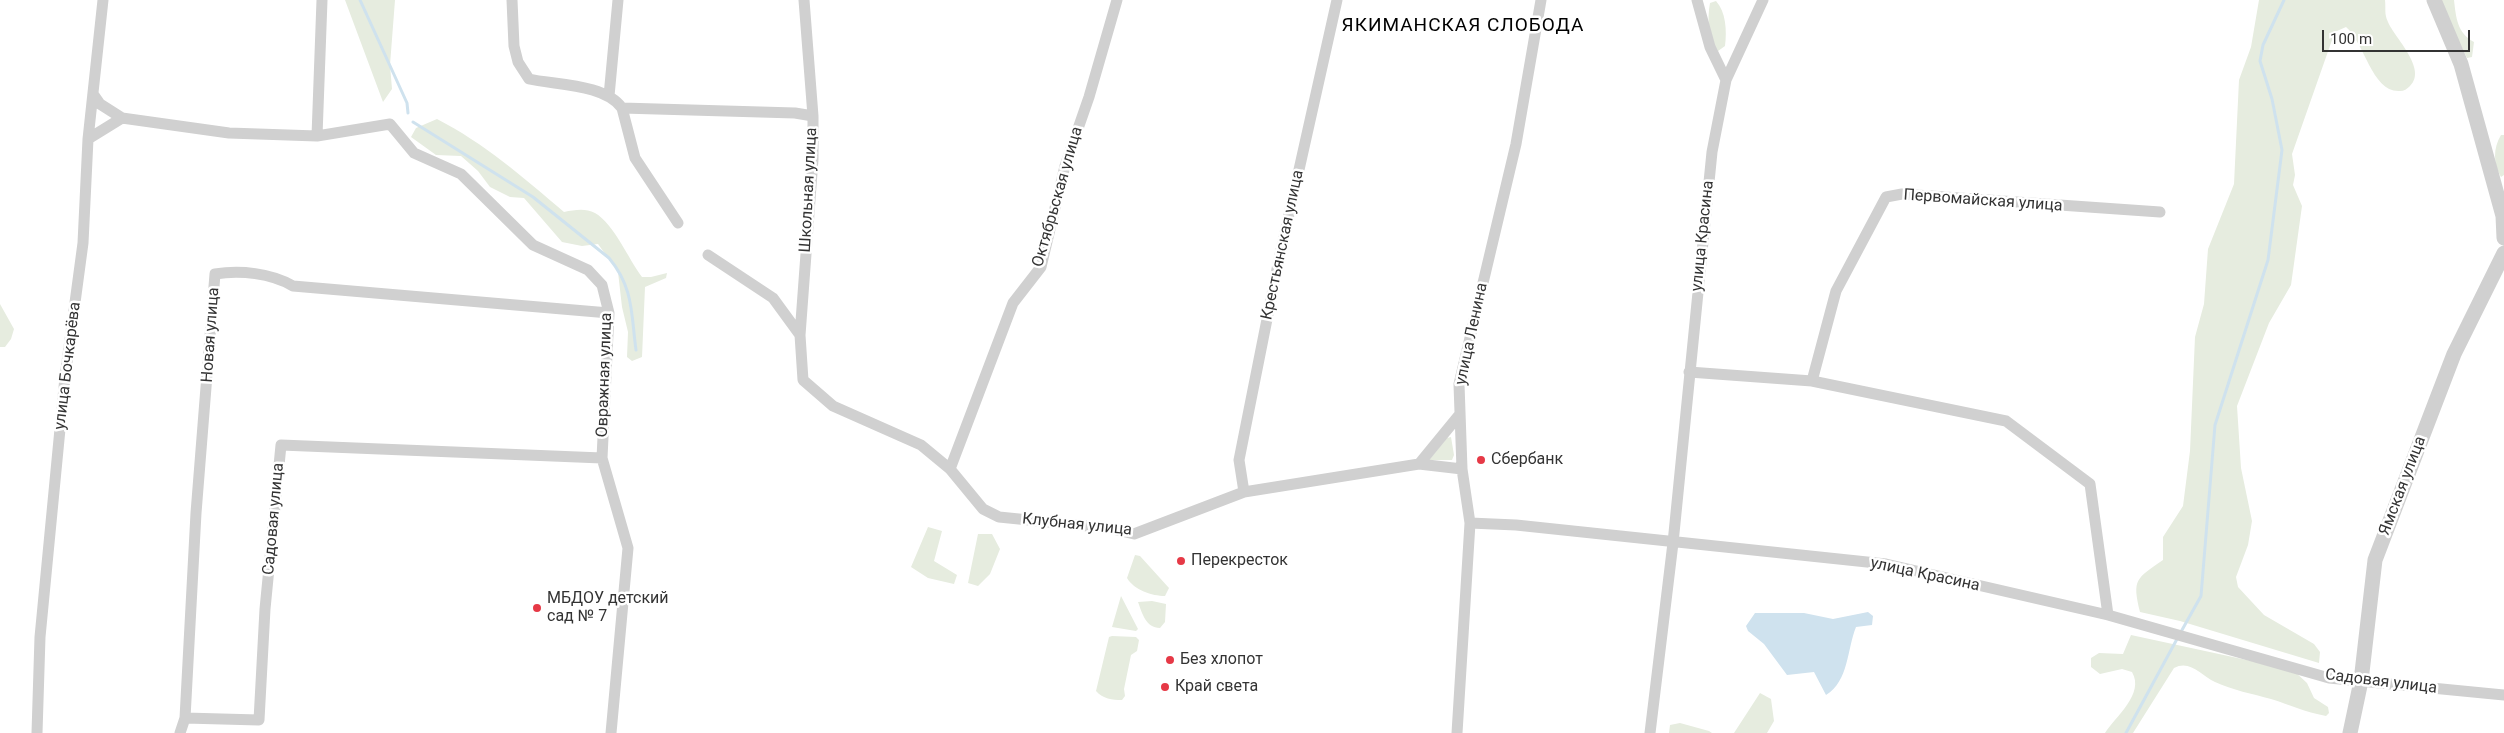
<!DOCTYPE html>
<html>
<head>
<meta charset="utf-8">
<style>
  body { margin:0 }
  #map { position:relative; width:2504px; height:733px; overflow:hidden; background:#fff; font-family:Roboto,sans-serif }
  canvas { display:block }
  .scale { position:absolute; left:2322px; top:30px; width:148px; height:22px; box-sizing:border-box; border:2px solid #333; border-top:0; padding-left:6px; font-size:15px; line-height:18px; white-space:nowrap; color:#333; -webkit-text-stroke:4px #fff; paint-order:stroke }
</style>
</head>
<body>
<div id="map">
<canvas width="2504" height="733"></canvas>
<div class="scale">100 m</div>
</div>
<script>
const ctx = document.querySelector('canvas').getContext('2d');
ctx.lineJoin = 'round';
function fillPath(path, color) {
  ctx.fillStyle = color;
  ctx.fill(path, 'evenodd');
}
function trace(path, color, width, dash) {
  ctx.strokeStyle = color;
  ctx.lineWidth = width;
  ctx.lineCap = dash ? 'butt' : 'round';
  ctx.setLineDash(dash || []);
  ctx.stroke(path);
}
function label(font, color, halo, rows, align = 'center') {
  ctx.font = font + ' Roboto,sans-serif';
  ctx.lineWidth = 5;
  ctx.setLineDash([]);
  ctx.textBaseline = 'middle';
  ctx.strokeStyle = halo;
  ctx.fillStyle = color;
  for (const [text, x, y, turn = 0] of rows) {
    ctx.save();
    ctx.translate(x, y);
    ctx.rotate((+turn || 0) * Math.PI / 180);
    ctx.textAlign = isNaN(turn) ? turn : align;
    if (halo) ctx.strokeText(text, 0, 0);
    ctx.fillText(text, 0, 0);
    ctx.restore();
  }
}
const green = new Path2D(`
  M345,0H395L390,65L392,89L383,102Z
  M2259,0H2385C2386,8 2384,14 2388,22C2394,37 2428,69 2410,86C2407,89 2404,91 2400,91C2372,93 2365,43 2346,27L2337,31L2332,40L2292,154L2295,175L2293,185L2302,206L2291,285L2269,323L2237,406L2241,468L2252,521L2248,545L2236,577L2238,587L2264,615L2314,644L2320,652L2319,663L2180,621L2140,612C2132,579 2136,579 2163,560V537L2183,506L2190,451L2195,337L2204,304L2208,249L2234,184L2239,80L2251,47Z
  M2438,0H2454C2456,17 2457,33 2474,42L2472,57L2467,58Z
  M1716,1C1726,12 1727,31 1725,46L1718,51C1708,37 1707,20 1710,3Z
  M437,119C484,143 524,178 564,212C575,210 585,208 595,213C614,224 629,260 642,277H651L667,273L666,278L645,287L642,357L632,361L627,357L628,332L622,307L618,272L598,244L582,246L562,242L524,198L510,197L490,187L478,171L461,156L436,155L411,137L416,128Z
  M2501,135H2504V175L2501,177C2493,164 2493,148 2501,135Z
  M0,304L14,329L11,339L5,347H0Z
  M1451,437L1454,455L1452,460H1429L1447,438Z
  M928,527L942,531L934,561L957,575L954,584L928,578L911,567Z
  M978,534H992L1000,549L990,574L978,586L968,583Z
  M1135,555L1140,556L1169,588L1165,596C1152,596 1134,590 1127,578Z
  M1121,596L1138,629L1136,631L1112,627Z
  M1152,601L1166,604L1165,622L1160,628C1146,628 1142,613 1138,602Z
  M2131,635L2293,670L2307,683L2314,698L2328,707L2329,713L2326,716C2304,712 2291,705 2271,699C2253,694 2232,690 2215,682C2202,676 2190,659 2174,668L2133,733H2105C2115,717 2145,694 2132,672L2122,669L2100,674L2091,667V658L2099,653L2123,654Z
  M1112,636L1136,637L1139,640L1137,651L1131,655L1124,689L1125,696L1122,700C1112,700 1103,699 1096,691L1109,637Z
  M1760,693L1771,699L1774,721L1767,733H1734Z
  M1680,723L1709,731L1712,733H1669L1670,725Z`);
const water = new Path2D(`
  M1868,612L1873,616L1872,625L1856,627C1847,649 1849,681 1826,695L1814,672L1787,675L1764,644L1748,631L1746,626L1755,613H1804L1833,619Z`);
const stream = new Path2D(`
  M360,0L407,103L408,113
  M413,122L533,197L609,258C634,288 631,314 636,350
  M2182,630L2201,596L2215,425L2268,260L2282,150L2272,99L2260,61L2263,45L2284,0
  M2126,733L2177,639`);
const minor = new Path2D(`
  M322,0L317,136L390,124L414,153L461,174L533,245L588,270L602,285L609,313L602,458L628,548L611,733
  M512,0L514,46L518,62L529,79C556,85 605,84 622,108L635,158L678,223
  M804,0L813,116V159L800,335L803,380L833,406L921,445L950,469L983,509L999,517L1108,528L1134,534L1244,492L1419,464
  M1726,80L1763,0
  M93,94L100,104L122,118
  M609,96L618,0
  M622,108L795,113L813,116
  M88,139L122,118L229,133L317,136
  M708,255L773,298L800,335
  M1689,372L1812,381L2006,421L2090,484L2108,615
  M1812,381L1836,291L1886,197L1902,194L2160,212
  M1460,414L1419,464L1462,469
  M950,469L1013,303L1041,267L1065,166L1089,97L1117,0
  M1244,492L1239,460L1279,259L1337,0
  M1470,523L1516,525L1886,564L2108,615L2329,678L2504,695
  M185,718L259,720L265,609L281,445L602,458
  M37,733L40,637L65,377L83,243L88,139L103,0
  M180,733L185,718L196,513L215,274C240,270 271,273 293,286L609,313
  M1457,733L1470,523L1462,469L1459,384L1516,144L1541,0
  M1650,733L1673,543L1712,152L1726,80L1710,47L1697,0`);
const tertiary = new Path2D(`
  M2434,0L2461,64L2503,216L2504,238
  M2350,733L2361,681L2375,560L2454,354L2504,253`);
const markers = [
  [1481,460,5,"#e63946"],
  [1181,561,5,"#e63946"],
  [537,608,5,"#e63946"],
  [1170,660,5,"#e63946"],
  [1165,687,5,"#e63946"]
];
const streetNames = [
  ["Школьная улица",809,190,-87],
  ["Октябрьская улица",1058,197,-74],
  ["Первомайская улица",1983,201,4],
  ["улица Красина",1703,236,-84],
  ["Крестьянская улица",1283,245,-78],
  ["улица Ленина",1472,334,-78],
  ["Новая улица",211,335,-86],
  ["улица Бочкарёва",68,366,-83],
  ["Овражная улица",605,375,-88],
  ["Ямская улица",2403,486,-69],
  ["Садовая улица",274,519,-85],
  ["Клубная улица",1077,525,6],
  ["улица Красина",1925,575,12],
  ["Садовая улица",2381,682,7]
];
const poiNames = [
  ["Сбербанк",1491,460],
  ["Перекресток",1191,561],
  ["МБДОУ детский",547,599],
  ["сад № 7",547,617],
  ["Без хлопот",1180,660],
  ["Край света",1175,687]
];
const quarterNames = [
  ["ЯКИМАНСКАЯ СЛОБОДА",1463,26]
];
fillPath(green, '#e6ecdf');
fillPath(water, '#cfe2ee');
trace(stream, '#cfe2ee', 3);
trace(minor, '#d0d0d0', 11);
trace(tertiary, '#d0d0d0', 15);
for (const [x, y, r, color] of markers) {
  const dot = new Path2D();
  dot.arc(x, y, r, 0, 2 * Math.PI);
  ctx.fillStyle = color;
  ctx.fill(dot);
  trace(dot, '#fff', 2);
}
label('16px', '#333', '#fff', streetNames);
label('16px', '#333', '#fff', poiNames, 'left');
ctx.letterSpacing = '1px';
label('19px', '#000', '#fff', quarterNames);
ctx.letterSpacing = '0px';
</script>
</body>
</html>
